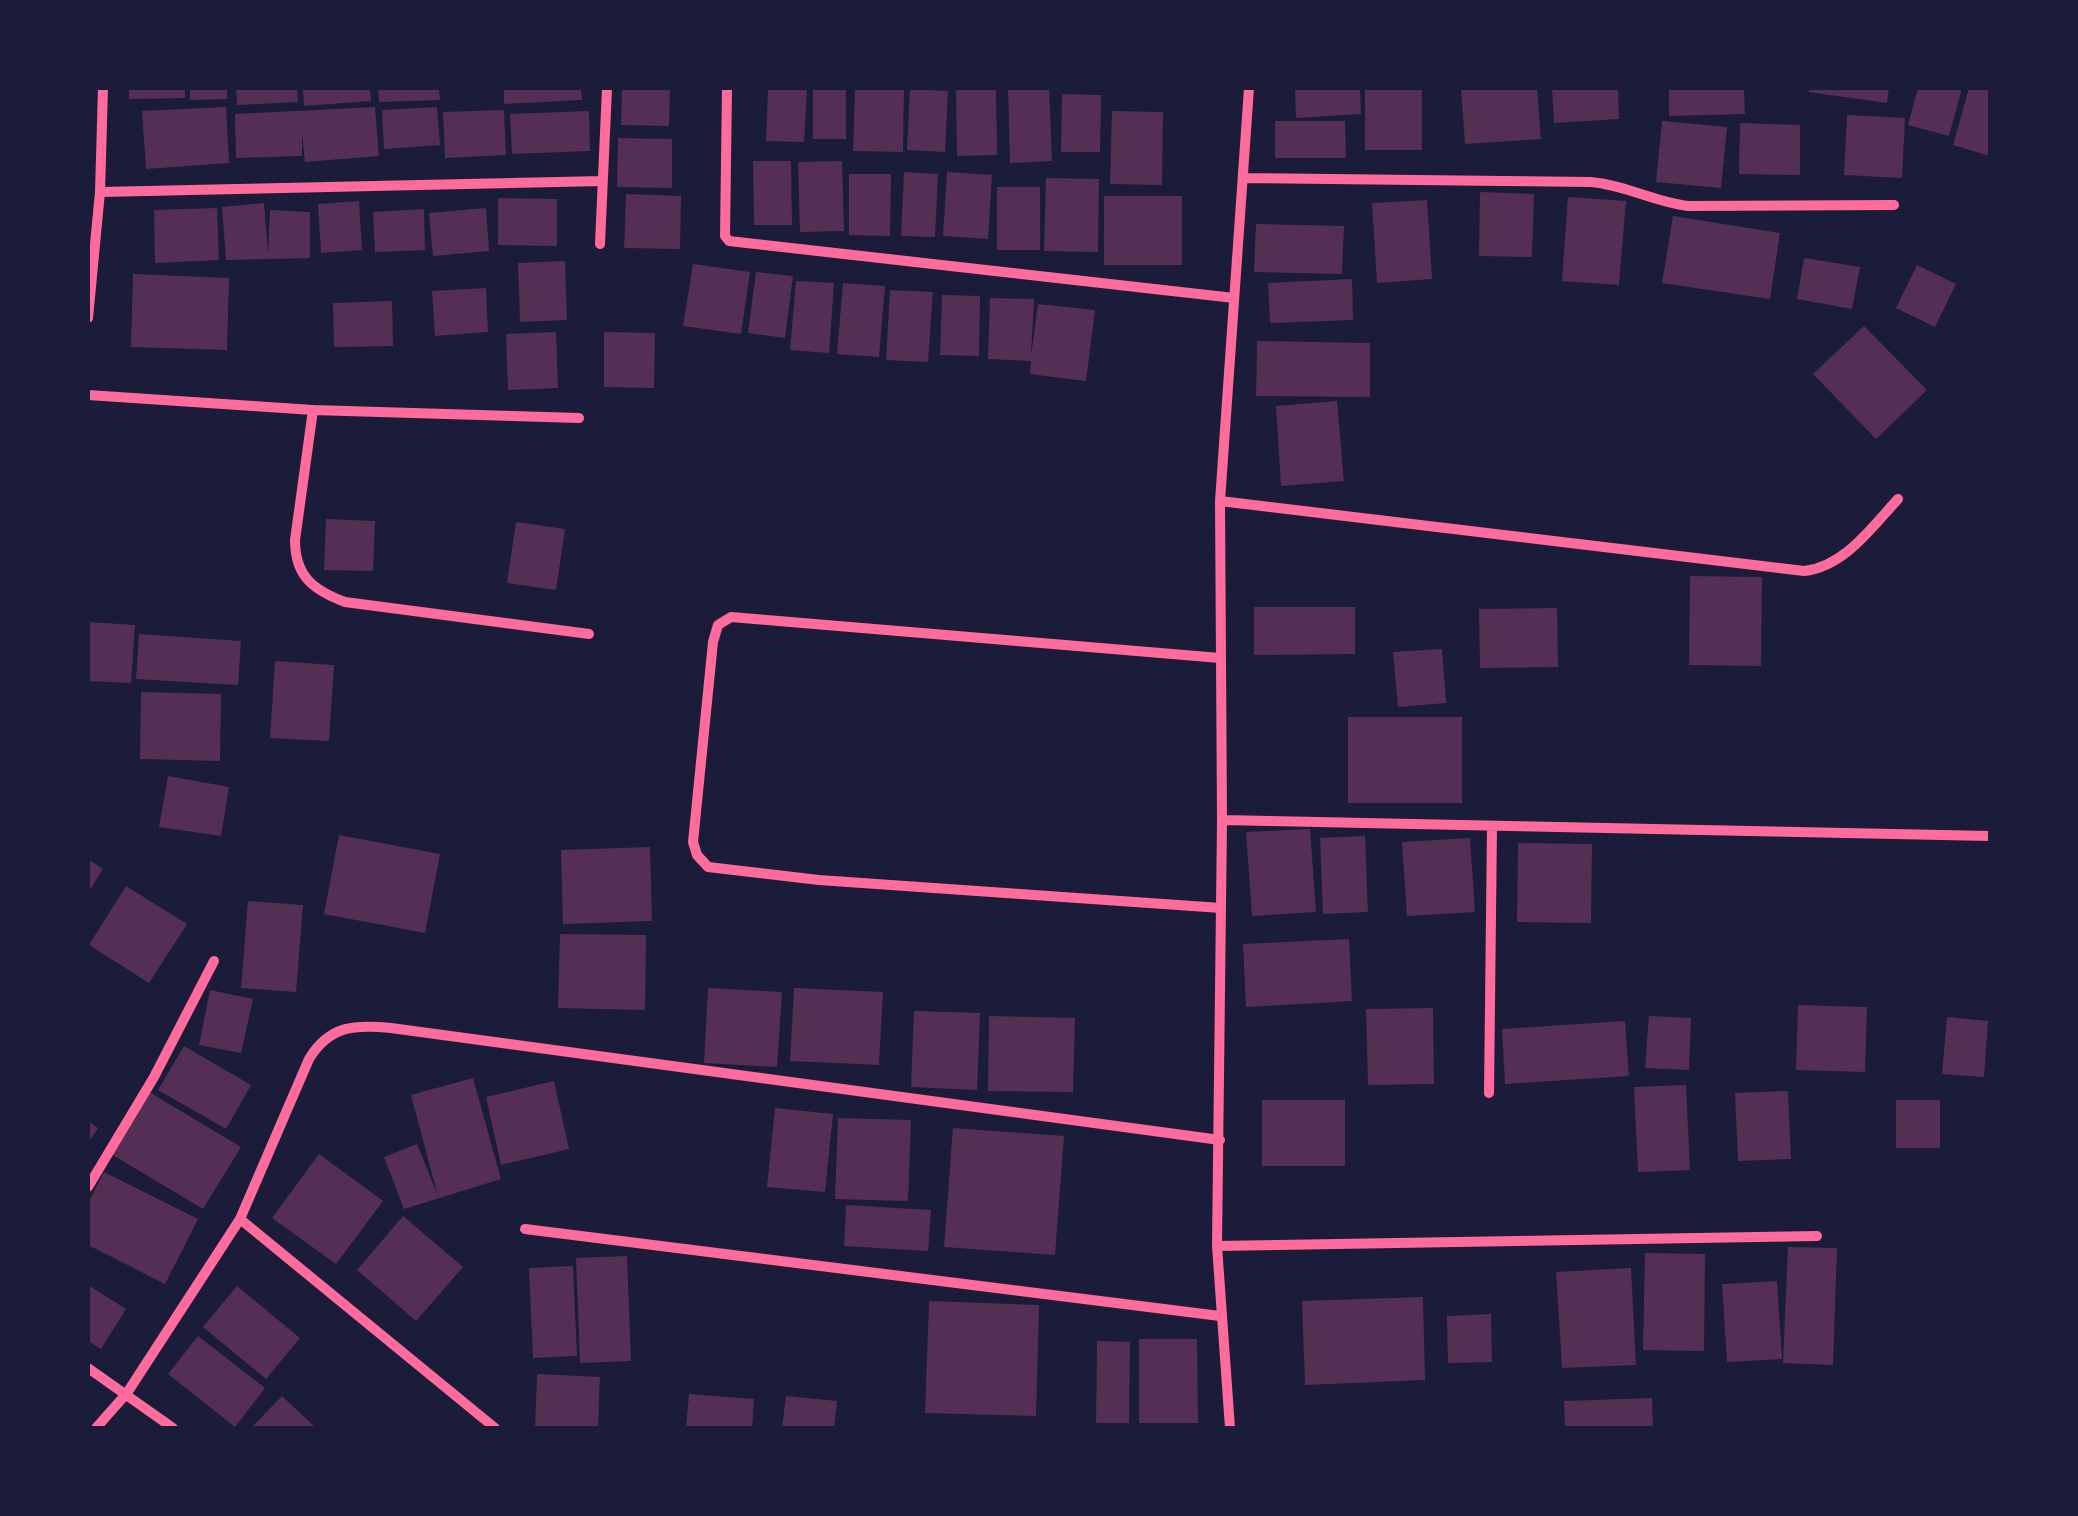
<!DOCTYPE html>
<html>
<head>
<meta charset="utf-8">
<style>
  body { margin:0 }
  #map { position:relative; width:2078px; height:1516px; overflow:hidden; background:#1b1b3a; font-family:Ubuntu,sans-serif }
  canvas { display:block }
  .frame { position:absolute; inset:0; border:90px solid #1b1b3a; pointer-events:none }
</style>
</head>
<body>
<div id="map">
<canvas width="2078" height="1516"></canvas>
<div class="frame"></div>
</div>
<script>
const ctx = document.querySelector('canvas').getContext('2d');
ctx.lineJoin = 'round';
function fillPath(path, color) {
  ctx.fillStyle = color;
  ctx.fill(path, 'evenodd');
}
function trace(path, color, width, dash) {
  ctx.strokeStyle = color;
  ctx.lineWidth = width;
  ctx.lineCap = dash ? 'butt' : 'round';
  ctx.setLineDash(dash || []);
  ctx.stroke(path);
}
const building = new Path2D(`
  M129,88H185V98L129,99Z
  M190,88H227V99L190,100Z
  M236,88H297L298,102L237,105Z
  M303,88H370L371,101L304,106Z
  M378,88H439L440,100L379,102Z
  M504,88H581L582,100L504,104Z
  M622,88H670L669,126L621,125Z
  M768,88H807L804,142L766,141Z
  M813,88H846V139H813Z
  M956,88H996L997,155L957,156Z
  M1008,88H1049L1052,161L1010,163Z
  M1295,88H1360L1361,114L1296,118Z
  M1365,88H1422V150H1365Z
  M1461,88H1537L1541,139L1465,144Z
  M1552,88H1618L1619,119L1554,123Z
  M1669,88H1744L1745,114L1669,116Z
  M1809,88H1889L1887,103L1809,92Z
  M1918,88H1962L1949,136L1908,125Z
  M1969,88H1990V156L1953,145Z
  M855,89H904L903,152L853,151Z
  M910,89L948,91L945,152L907,150Z
  M1062,94L1101,95L1100,152H1061Z
  M226,107L229,163L146,169L142,111Z
  M375,107L379,156L305,162L302,133V156L236,158L235,114Z
  M437,107L440,145L384,149L382,110Z
  M504,110L506,155L445,158L443,112Z
  M589,111L590,151L512,154L510,114Z
  M1112,111L1163,112L1162,185L1110,184Z
  M1847,115L1905,118L1902,178L1844,175Z
  M1275,121H1345L1346,158H1275Z
  M1662,121L1727,127L1721,188L1656,182Z
  M1740,123L1800,125V175L1739,174Z
  M618,138L672,139V188L617,187Z
  M753,161H791L792,225H754Z
  M842,161L844,231L800,232L798,162Z
  M904,172L938,174L935,237L901,236Z
  M947,172L992,175L988,239L943,236Z
  M849,174H891L890,236L849,235Z
  M1046,178L1099,179L1098,252L1044,251Z
  M997,187H1040V250H997Z
  M1480,192L1534,194L1532,257L1479,256Z
  M626,194L681,196L680,249L624,248Z
  M1104,196H1182V265H1104Z
  M1568,197L1626,201L1619,285L1562,281Z
  M498,198L557,199V246L498,245Z
  M1427,200L1432,279L1377,283L1372,203Z
  M359,201L362,250L321,253L318,204Z
  M264,203L268,253L270,210L310,212V258L226,260L222,207Z
  M217,208L219,260L155,263L154,210Z
  M486,208L489,251L433,256L429,213Z
  M424,209L425,250L375,252L373,212Z
  M1673,216L1780,233L1770,299L1662,283Z
  M1256,224L1344,226L1342,274L1254,272Z
  M1804,258L1860,267L1852,309L1797,299Z
  M565,261L567,320L520,322L518,263Z
  M693,264L750,272L741,334L683,326Z
  M1917,265L1956,284L1935,327L1896,308Z
  M756,272L793,276L785,338L748,333Z
  M133,274L229,278L227,350L131,347Z
  M1352,279L1353,320L1270,323L1268,283Z
  M796,281L834,283L829,353L790,350Z
  M843,283L885,286L879,357L837,354Z
  M486,288L488,332L435,336L432,291Z
  M890,290L933,292L928,362L886,360Z
  M942,295L980,296L979,356L940,355Z
  M990,298L1034,299L1031,356L1038,304L1095,310L1086,381L1030,374L1031,361L988,359Z
  M392,301L393,346L334,347L333,303Z
  M1864,326L1927,390L1876,439L1813,374Z
  M556,332L558,388L508,390L506,334Z
  M604,332L655,333L654,388L604,387Z
  M1257,341L1370,343V397L1256,396Z
  M1337,401L1344,481L1281,486L1276,406Z
  M326,519L375,521L373,571L324,570Z
  M516,522L565,529L556,590L507,583Z
  M1690,576L1762,577L1761,666L1689,665Z
  M1254,607H1355V654L1254,655Z
  M1557,608L1558,667L1480,668L1479,609Z
  M88,622L135,625L131,683L88,681Z
  M139,634L241,641L238,685L136,679Z
  M1442,649L1446,703L1398,707L1393,652Z
  M275,661L334,665L329,741L270,738Z
  M141,692L221,694L220,761L140,759Z
  M1348,717H1462V803H1348Z
  M168,776L229,787L221,836L159,827Z
  M1310,829L1316,912L1252,916L1246,832Z
  M339,835L440,854L425,933L324,914Z
  M1365,836L1368,912L1323,914L1320,838Z
  M1470,838L1475,912L1407,916L1402,842Z
  M1518,843L1592,844L1591,923L1517,922Z
  M650,847L652,921L563,924L561,850Z
  M88,859L103,869L88,893Z
  M126,886L187,924L149,983L89,945Z
  M248,901L303,905L296,992L241,988Z
  M560,934L646,935L645,1010L558,1008Z
  M1349,939L1352,1001L1246,1007L1243,944Z
  M708,988L782,992L777,1067L704,1063Z
  M794,988L883,992L879,1065L790,1061Z
  M210,990L253,999L241,1053L199,1045Z
  M1798,1005L1867,1007L1865,1072L1796,1070Z
  M1433,1008L1434,1084L1368,1085L1366,1009Z
  M914,1011L980,1013L977,1090L911,1087Z
  M989,1016L1075,1018L1073,1092L988,1091Z
  M1649,1016L1691,1018L1689,1070L1645,1068Z
  M1947,1017L1988,1021L1984,1077L1942,1074Z
  M1625,1021L1629,1076L1505,1084L1502,1029Z
  M184,1046L251,1085L226,1129L158,1090Z
  M473,1078L501,1179L404,1209L384,1157L417,1144L438,1196L411,1095Z
  M554,1081L569,1149L501,1165L486,1097Z
  M1686,1085L1690,1170L1638,1172L1634,1087Z
  M1788,1091L1791,1159L1738,1161L1735,1093Z
  M149,1092L241,1147L203,1209L111,1154Z
  M1262,1100H1345V1166H1262Z
  M1896,1100H1940V1148H1896Z
  M775,1108L833,1114L825,1192L767,1187Z
  M838,1118L911,1120L908,1201L835,1199Z
  M88,1121L98,1128L88,1143Z
  M953,1128L1064,1136L1055,1255L944,1247Z
  M319,1154L383,1201L336,1264L272,1218Z
  M104,1172L198,1219L165,1284L88,1245V1203Z
  M846,1205L931,1210L928,1251L844,1246Z
  M403,1216L463,1267L416,1321L357,1270Z
  M1788,1247L1837,1248L1833,1365L1783,1363Z
  M1645,1253L1705,1254L1704,1351L1643,1350Z
  M627,1256L631,1361L580,1363L576,1258Z
  M573,1266L577,1356L533,1358L529,1268Z
  M1631,1268L1636,1365L1562,1368L1556,1272Z
  M1777,1281L1782,1359L1727,1362L1722,1284Z
  M88,1285L126,1309L101,1349L88,1341Z
  M237,1286L300,1338L266,1379L203,1327Z
  M1423,1297L1425,1380L1305,1385L1302,1301Z
  M929,1301L1039,1305L1036,1416L925,1413Z
  M1491,1314L1492,1362L1448,1363L1447,1316Z
  M198,1336L265,1388L235,1427L168,1374Z
  M1139,1339H1197L1198,1423H1139Z
  M1097,1341L1130,1342L1129,1423H1096Z
  M537,1374L600,1377L598,1428H535Z
  M689,1394L754,1399L752,1428H686Z
  M282,1396L316,1428H251Z
  M786,1396L837,1401L834,1428H782Z
  M1652,1398L1653,1428H1565L1564,1401Z`);
const minor = new Path2D(`
  M727,88L725,236L729,241L1234,298
  M1243,178L1591,182C1626,185 1654,202 1688,206L1894,205
  M100,192L603,181
  M600,244L607,88
  M88,318L100,192L103,88
  M88,395L313,410L295,540C295,576 313,590 345,602L589,634
  M313,410L579,418
  M1220,501L1804,571C1844,567 1872,527 1898,499
  M1220,658L731,617L718,625L713,642L693,842L697,855L708,867L819,880L1221,908
  M1222,820L1990,836
  M1489,1093L1492,826
  M88,1187L154,1077L214,961
  M240,1219L495,1428
  M525,1229L1220,1316
  M1217,1246L1817,1236
  M88,1368L173,1428
  M96,1428L127,1393L240,1219L309,1059C329,1026 354,1024 391,1028L1220,1140
  M1230,1428L1217,1246L1222,820L1220,501L1249,88`);
fillPath(building, '#542f53');
trace(minor, '#ff6b9d', 10);
</script>
</body>
</html>
